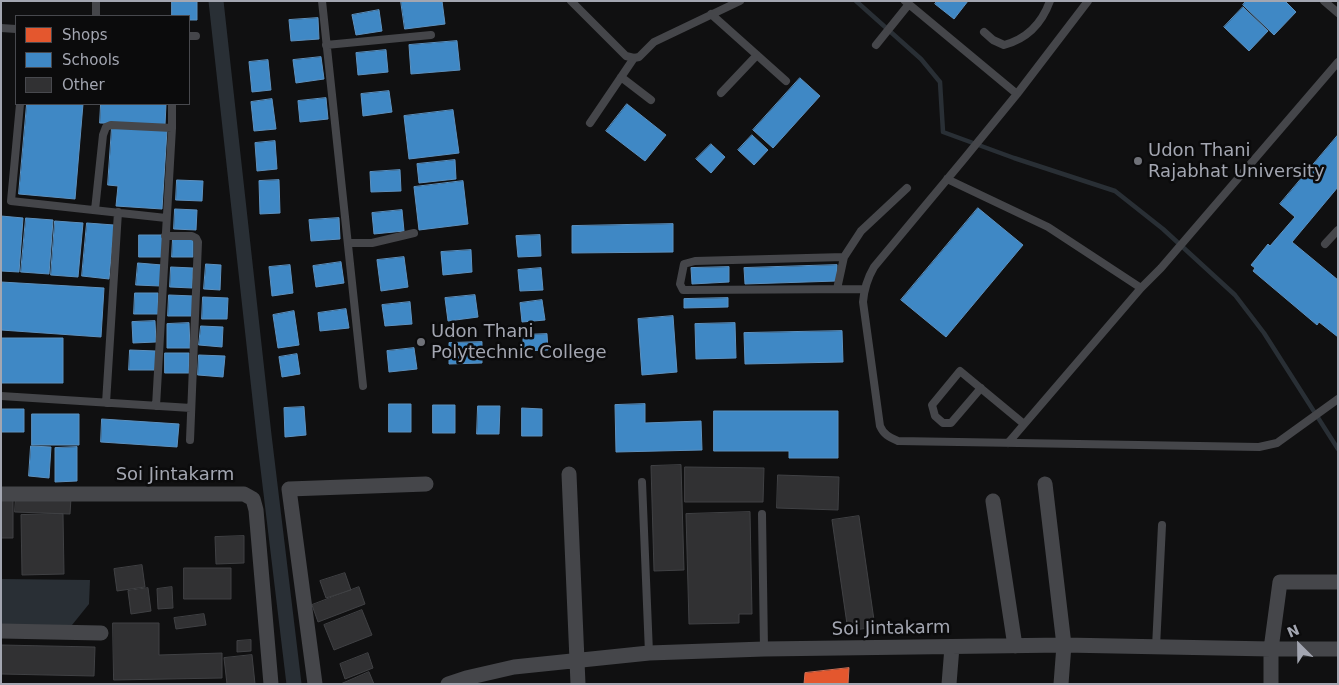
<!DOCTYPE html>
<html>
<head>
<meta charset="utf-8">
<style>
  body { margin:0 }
  #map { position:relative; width:1339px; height:685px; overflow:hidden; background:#101011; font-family:"DejaVu Sans",sans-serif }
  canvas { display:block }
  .frame { position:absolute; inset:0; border:2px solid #a3a6b1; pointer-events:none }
  .legend { position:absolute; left:15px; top:15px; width:175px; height:90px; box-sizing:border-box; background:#0b0b0c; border:1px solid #48494e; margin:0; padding:6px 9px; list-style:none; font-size:15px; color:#a3a6b1 }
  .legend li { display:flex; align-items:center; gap:10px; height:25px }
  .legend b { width:25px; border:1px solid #48494e }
  .north { position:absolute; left:1274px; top:620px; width:50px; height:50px; -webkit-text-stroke:4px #0b0b0c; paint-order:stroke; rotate:337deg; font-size:14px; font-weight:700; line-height:20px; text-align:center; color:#a3a6b1 }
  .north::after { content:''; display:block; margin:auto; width:18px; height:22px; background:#a3a6b1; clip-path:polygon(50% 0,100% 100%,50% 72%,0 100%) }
</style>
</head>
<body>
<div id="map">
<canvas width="1339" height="685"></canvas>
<div class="frame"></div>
<ul class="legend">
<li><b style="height:14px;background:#e4572e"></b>Shops</li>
<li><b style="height:14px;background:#3f88c5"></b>Schools</li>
<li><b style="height:14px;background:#313133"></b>Other</li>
</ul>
<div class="north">N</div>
</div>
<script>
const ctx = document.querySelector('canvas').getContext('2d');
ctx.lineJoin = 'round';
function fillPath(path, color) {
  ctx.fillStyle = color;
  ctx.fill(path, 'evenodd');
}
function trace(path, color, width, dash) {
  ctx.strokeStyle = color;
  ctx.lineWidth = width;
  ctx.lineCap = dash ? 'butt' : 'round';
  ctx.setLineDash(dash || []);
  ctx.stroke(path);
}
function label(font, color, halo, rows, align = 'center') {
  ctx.font = font + ' "DejaVu Sans",sans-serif';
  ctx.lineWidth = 5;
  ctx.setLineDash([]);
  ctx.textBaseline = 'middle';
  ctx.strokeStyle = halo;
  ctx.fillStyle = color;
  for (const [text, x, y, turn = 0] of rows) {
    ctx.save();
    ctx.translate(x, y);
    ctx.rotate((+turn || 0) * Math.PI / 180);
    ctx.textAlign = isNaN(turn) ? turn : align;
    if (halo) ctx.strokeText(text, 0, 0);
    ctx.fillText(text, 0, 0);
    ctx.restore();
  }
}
const water = new Path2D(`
  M1,579L90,580L89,604L72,625H1Z`);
const shops = new Path2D(`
  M849,668L848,684H804L805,673Z`);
const schools = new Path2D(`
  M172,1H197V20H189V16H172Z
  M401,1H442L445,24L405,29Z
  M937,1H968L954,19L935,4Z
  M1246,1H1285L1296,12L1274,35L1243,5Z
  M1243,7L1268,31L1249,51L1224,27Z
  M379,10L382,31L356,35L352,15Z
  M318,18L319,39L291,41L289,20Z
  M457,41L460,70L411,74L409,45Z
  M386,50L388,72L358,75L356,53Z
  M321,57L324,79L296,83L293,60Z
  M268,60L271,90L252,92L249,62Z
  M800,78L820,96L773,148L753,130Z
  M389,91L392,112L363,116L361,94Z
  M326,98L328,119L300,122L298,101Z
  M272,99L276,129L254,131L251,102Z
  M27,104H83L75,199L19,194Z
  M101,104H166L165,125L100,123Z
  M627,104L666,135L645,161L606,131Z
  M453,110L459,153L409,159L404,116Z
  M112,127L167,130L162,209L116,206L118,186L108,185Z
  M752,135L768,150L754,165L738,150Z
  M1338,135V187L1292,242L1338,280V337L1319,322L1317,325L1253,271L1255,268L1251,265L1268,244L1270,246L1295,217L1280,204Z
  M275,141L277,169L257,171L255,143Z
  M711,144L725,157L711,173L696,159Z
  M455,160L456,179L419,183L417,164Z
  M400,170L401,191L371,192L370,172Z
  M177,180L203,181L202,201L176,200Z
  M279,180L280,213L260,214L259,181Z
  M463,181L468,224L419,230L414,187Z
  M978,208L1023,245L946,337L901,300Z
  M175,209L197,210L196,230L174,229Z
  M402,210L404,231L374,234L372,213Z
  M1,216L23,218L19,272L1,271Z
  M26,218L53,220L49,274L21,272Z
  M339,218L340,239L311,241L309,220Z
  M55,221L83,223L78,277L51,275Z
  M87,223L114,225L109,279L82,276Z
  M673,224V252L572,253V226Z
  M139,235H163L162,257H139Z
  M540,235L541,256L518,257L516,236Z
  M173,238H193V257H172Z
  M471,250L472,272L443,275L441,252Z
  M404,257L408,287L381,291L377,260Z
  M341,262L344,283L316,287L313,266Z
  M138,263L162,265L160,286L136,285Z
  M206,264L221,265L220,290L204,289Z
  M290,265L293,293L272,296L269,267Z
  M837,265V281L745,284L744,268Z
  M171,267L193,268L192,288L170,287Z
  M729,267V282L692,284L691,268Z
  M541,268L543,290L520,291L518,270Z
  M1,282L104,288L101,337L1,330Z
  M135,293H158V314H134Z
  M169,295L194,296L193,316H168Z
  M475,295L478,317L448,321L445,298Z
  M203,297L228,298L227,319H202Z
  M728,298V307L684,308V299Z
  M542,300L545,320L522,322L520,303Z
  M410,302L412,324L385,326L382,305Z
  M346,309L349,328L320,331L318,313Z
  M294,311L299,345L278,348L273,315Z
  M673,316L677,372L642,375L638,319Z
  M155,321L156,342L133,343L132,322Z
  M189,323L190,348H167V324Z
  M735,323L736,358L696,359L695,324Z
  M201,326L223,327L222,347L199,345Z
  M842,331L843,362L745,364L744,333Z
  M547,334L548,350L523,351V335Z
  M1,338H63V383H1Z
  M482,342V363L449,364V343Z
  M414,348L417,369L389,372L387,351Z
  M130,350L156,351L155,370H129Z
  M165,353H189V373H165Z
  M297,354L300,374L282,377L279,357Z
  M199,355L225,356L223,377L198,375Z
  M389,404H411V432H389Z
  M645,404V423L701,421L702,450L616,452L615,405Z
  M433,405H455V433H433Z
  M478,406H500L499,434H477Z
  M304,407L306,435L285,437L284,408Z
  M522,408L542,409V436H522Z
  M1,409H24V432H1Z
  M714,411H838V458H789V451H714Z
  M32,414H79V445H32Z
  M102,419L179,424L177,447L101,442Z
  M31,446L51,447L49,478L29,476Z
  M77,447V481L55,482V448Z`);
const stream = new Path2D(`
  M856,1L921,59L940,82L943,132L1014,158L1115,191L1163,229L1235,295L1264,333L1338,449`);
const canal = new Path2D(`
  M216,1L264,435L294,684`);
const building = new Path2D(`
  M681,465L684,570L654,571L651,466Z
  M685,467L764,468L763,502H685Z
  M778,475L839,477L838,510L777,508Z
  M1,496H13V538H1Z
  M16,496L71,498L70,514L15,512Z
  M750,512L752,614H739V623L689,624L686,514Z
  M63,514L64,574L22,575L21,515Z
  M859,516L875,627L848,631L832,520Z
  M244,536V563L216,564L215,537Z
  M142,565L145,587L117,591L114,569Z
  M184,568H231V599H184Z
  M345,573L351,590L326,598L320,581Z
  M172,587L173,608L158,609L157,589Z
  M359,587L365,604L318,622L312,605Z
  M148,588L151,611L131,614L128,591Z
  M362,610L372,635L334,650L324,625Z
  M204,614L206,625L176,629L174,618Z
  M113,623H159V655L222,653V678L114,680Z
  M251,640V651L237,652V641Z
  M1,645L95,647L94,676L1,674Z
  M368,653L373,668L345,679L340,664Z
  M252,655L255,684H227L224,658Z
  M369,672L374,684H341Z`);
const service = new Path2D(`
  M322,1L363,386
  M571,1L626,56L634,58L639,57L654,42L740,1
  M905,1L1017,94
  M1088,1L1017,94L964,159L874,267C867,279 864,289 863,302L880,426C884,435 889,437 898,441L1259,447L1277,443L1338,399
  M1324,1L1338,13
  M711,14L786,81
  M96,16V1
  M1,28L16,29
  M984,32L993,40L1004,45C1027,39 1042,23 1050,1
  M189,36H196
  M326,45L431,35
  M876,45L909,4
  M621,77L651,100
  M721,93L757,55
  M20,104L11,201L166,218
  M590,123L634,58
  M947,179L1048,227L1141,288
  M95,210L103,135L106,127L111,125L172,128
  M165,236H192L196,238L198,242L190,440
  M348,243H372L414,233
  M1325,244L1338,230
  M844,257L695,261L684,264L680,284L683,290L864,289
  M837,289L844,257L861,231L907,188
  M981,388L951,423H943L935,416L932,405L960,371L1024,424
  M1,396L191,408
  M106,403L118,212
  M156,406L172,128V104
  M1008,443L1141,288L1161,268L1338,62
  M642,482L649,653
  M762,514L764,649
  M1156,647L1162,525`);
const minor = new Path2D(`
  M569,474L578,684
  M1045,484L1064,645L1061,684
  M1,494H244L253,499L256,510L271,684
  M993,501L1015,646
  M1,631L101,633
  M315,684L289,489L426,484
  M448,684L466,678L514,667L649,653L764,649L1064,645L1271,649H1338
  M949,684L952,647
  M1271,684V649L1280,582H1338`);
const markers = [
  [1138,161,5,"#707279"],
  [421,342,5,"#707279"]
];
const poiNames = [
  ["Udon Thani",1148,151],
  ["Rajabhat University",1148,172],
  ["Udon Thani",431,332],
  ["Polytechnic College",431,353]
];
const streetNames = [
  ["Soi Jintakarm",175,475],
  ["Soi Jintakarm",891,629,-1]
];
fillPath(water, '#292f35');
fillPath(shops, '#e4572e');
trace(shops, '#d06f55', 1);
fillPath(schools, '#3f88c5');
trace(schools, '#5d91bf', 1);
trace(stream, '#292f35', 4.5);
trace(canal, '#292f35', 15);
fillPath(building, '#313133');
trace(building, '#404144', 1);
trace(service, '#45464a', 8);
trace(minor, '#45464a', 15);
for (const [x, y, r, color] of markers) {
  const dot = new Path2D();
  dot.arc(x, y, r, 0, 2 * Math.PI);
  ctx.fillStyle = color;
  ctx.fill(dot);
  trace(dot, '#0b0b0c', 2);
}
label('18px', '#a3a6b1', '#0b0b0c', poiNames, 'left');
label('18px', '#a3a6b1', '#0b0b0c', streetNames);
</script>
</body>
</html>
